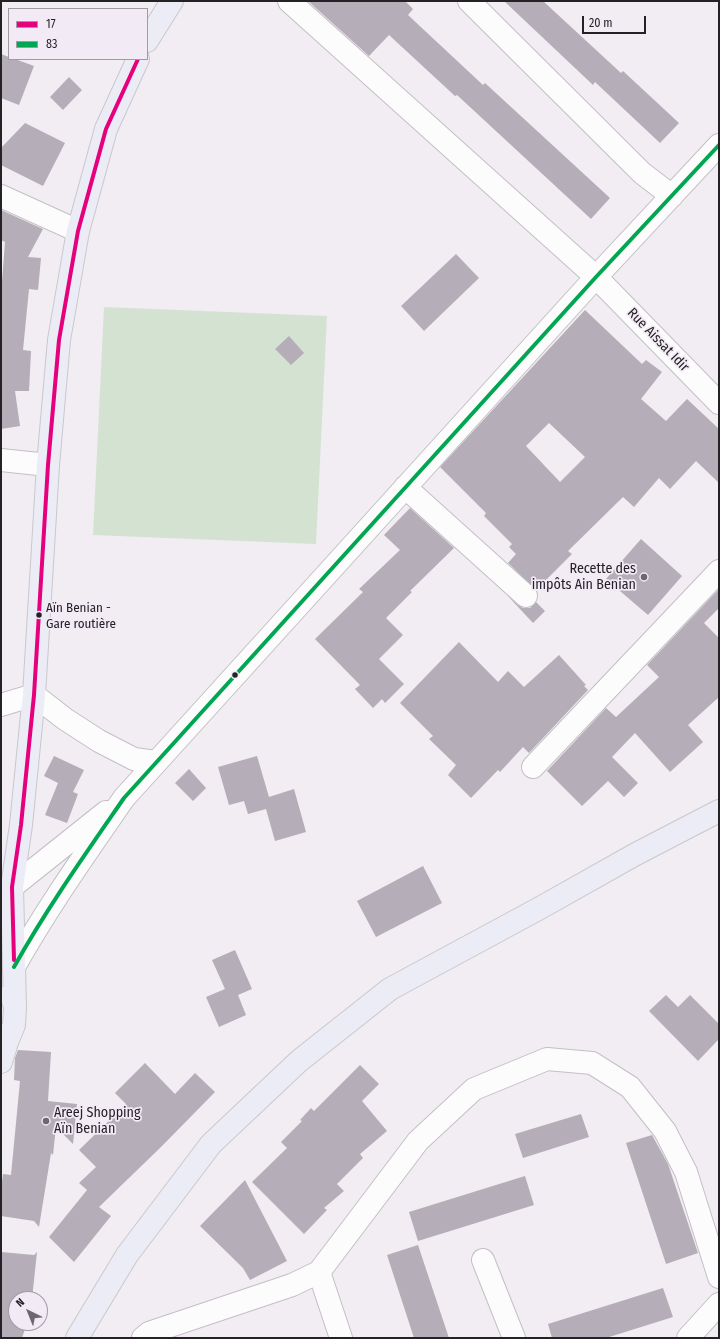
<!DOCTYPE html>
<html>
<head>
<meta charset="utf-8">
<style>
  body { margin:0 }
  #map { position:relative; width:720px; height:1339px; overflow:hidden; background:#f1edf3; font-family:"Fira Sans Condensed",sans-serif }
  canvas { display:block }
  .frame { position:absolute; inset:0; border:2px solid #252226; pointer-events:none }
  .legend { position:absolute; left:8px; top:8px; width:140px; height:52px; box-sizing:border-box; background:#f2ebf5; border:1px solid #a09ba2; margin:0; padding:5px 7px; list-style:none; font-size:12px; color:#252226 }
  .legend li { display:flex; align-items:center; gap:8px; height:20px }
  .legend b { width:20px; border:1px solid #a09ba2 }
  .north { position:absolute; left:8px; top:1291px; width:40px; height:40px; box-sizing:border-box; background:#f2ebf5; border:1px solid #a09ba2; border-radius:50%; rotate:317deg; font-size:11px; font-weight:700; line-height:16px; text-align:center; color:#252226 }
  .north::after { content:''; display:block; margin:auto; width:14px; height:18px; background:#6c696e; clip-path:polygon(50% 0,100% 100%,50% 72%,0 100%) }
  .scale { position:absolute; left:582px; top:16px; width:64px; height:18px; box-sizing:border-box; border:2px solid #252226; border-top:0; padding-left:5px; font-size:12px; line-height:14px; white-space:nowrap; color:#252226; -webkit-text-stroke:3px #f2ebf5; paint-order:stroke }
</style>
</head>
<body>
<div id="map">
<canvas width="720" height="1339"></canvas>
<div class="frame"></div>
<ul class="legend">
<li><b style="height:5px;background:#e5007d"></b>17</li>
<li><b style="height:5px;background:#00a651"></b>83</li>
</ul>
<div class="north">N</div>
<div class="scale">20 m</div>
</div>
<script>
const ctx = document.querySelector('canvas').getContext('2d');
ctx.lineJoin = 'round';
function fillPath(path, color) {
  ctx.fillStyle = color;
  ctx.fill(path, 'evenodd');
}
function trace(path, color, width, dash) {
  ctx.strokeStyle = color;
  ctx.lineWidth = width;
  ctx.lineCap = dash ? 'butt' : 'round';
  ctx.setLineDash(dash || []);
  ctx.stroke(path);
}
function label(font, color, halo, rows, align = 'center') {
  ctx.font = font + ' "Fira Sans Condensed",sans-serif';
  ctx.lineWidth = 3.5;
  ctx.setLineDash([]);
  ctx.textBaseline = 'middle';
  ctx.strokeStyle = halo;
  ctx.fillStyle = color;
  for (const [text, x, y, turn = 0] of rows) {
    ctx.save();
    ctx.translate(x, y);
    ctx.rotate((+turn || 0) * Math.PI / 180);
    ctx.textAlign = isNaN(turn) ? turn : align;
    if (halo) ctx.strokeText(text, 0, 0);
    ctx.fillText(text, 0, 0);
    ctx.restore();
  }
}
const green = new Path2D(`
  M104,307L327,316L316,544L93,535Z`);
const building = new Path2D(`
  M308,1H405L413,9L408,15L483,85L485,83L610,198L591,219L457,95L455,96L389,35L369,56Z
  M504,1H543L621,73L623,71L679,123L660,143L595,82L593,85Z
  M1,54L9,57V59H15L34,66L19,105L1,98Z
  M69,77L82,90L63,110L50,97Z
  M25,123L65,143L43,186L1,165V148Z
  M1,210L43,229L28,257L41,258L38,290L29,289L23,350L31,351L29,391H15L20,426L1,429V295L5,242L1,240Z
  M456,254L479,278L424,331L401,306Z
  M585,310L642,364L646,360L662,372L641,399L666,421L687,399L719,429V483L696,461L670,489L659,478L634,507L623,497L568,551L572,554L536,590L508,563L516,554L509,547L512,544L484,516L486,513L440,467ZM549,423L585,457L560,482L526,446Z
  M289,336L304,353L291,365L275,349Z
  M410,508L454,548L410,591L412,592L386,618L403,635L379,659L404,684L385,703L382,699L373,708L355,689L360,685L315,639L363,592L359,589L400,550L384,535Z
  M641,539L682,576L648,615L606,579Z
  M719,589V608L704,623L719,638V697L688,725L703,742L670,772L635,733L612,757L638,783L624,797L608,781L582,806L547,771L606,708L616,717L659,677L647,665Z
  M506,594L518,605L523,608H530L536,602L545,611L533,623Z
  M459,642L498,682L508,671L524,687L559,655L586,685L584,686L588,690L529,753L523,747L500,772L498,770L471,798L448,775L456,765L429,739L433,736L400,703Z
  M54,756L84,770L73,792L78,794L67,823L45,815L58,783L44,776Z
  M257,756L269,797L294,789L306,832L275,841L266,809L248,814L244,801L229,805L218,767Z
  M189,769L206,788L193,801L175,783Z
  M423,866L442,903L376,937L357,901Z
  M235,950L252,989L238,995L246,1015L219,1027L206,997L225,989L212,960Z
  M666,995L678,1007L690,995L719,1024V1039L698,1061L649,1011Z
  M18,1050L51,1052L48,1101L77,1104L73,1144L56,1127L53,1155L51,1153L39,1227L34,1221L1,1216V1189L3,1174L11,1175L20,1081L14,1080L15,1058Z
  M145,1063L175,1094L195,1073L215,1092L161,1147L99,1207L111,1216L74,1262L49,1237L87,1190L79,1183L96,1167L79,1150L126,1104L115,1093Z
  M360,1065L379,1084L362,1101L387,1131L360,1154L363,1158L337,1184L344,1191L324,1208L327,1210L304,1234L252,1182L287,1148L281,1142L302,1121L300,1120L311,1108L314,1111Z
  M581,1114L589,1137L523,1158L515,1134Z
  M652,1135L668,1164L698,1253L666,1264L626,1143Z
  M525,1176L534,1205L418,1241L409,1212Z
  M245,1180L287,1261L250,1280L243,1268L200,1226Z
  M418,1245L449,1338H414L387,1255Z
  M1,1252L34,1255L37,1252L32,1299H16V1323H27L22,1338H1Z
  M663,1288L673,1317L606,1338H552L548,1324Z`);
const minor = new Path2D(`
  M289,1L596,277L719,403
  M469,1L642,173L672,196
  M1,196L78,231
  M1,460L48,465
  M405,487L526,596
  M1,705L34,695L65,719L99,741L134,759L156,762
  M533,767L719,571
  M12,887L106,812
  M14,967C47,908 86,853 124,798L596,277L719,145
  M483,1260L514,1338
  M319,1272L341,1338
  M143,1338L149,1333L292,1285L319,1272L418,1141L474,1089L547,1059L592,1063L630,1087L665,1131L686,1172L719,1277
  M688,1338L719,1304`);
const major = new Path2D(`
  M147,41L172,1
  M15,1007L12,887L21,825L34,695L48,465L59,340L78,231L106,129L138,59
  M1,1062L7,1042L14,1025L15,1007L11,994
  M77,1338L127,1255L211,1144L299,1061L390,989L540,908L636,854L719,811`);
const bus1 = new Path2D(`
  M14,960L12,887L21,825L34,695L48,465L59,340L78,231L106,129L138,59`);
const bus2 = new Path2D(`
  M14,967C47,908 86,853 124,798L596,277L719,145`);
const markers = [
  [644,577,4,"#6c696e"],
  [39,615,3.5,"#252226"],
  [235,675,3.5,"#252226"],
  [46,1121,4,"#6c696e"]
];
const busNames = [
  ["Aïn Benian -",46,608],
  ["Gare routière",46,624]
];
const streetNames = [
  ["Rue Aissat Idir",658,340,46]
];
const poiNames = [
  ["Recette des",636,569],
  ["impôts Ain Benian",636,585],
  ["Areej Shopping",54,1113,"left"],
  ["Aïn Benian",54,1129,"left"]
];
fillPath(green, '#d4e3d1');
fillPath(building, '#b5adb8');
trace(minor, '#c3bfc4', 24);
trace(major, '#cac8cb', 24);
trace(minor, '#fdfcfd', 22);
trace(major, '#ebecf5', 22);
trace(bus1, '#e5007d', 4);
trace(bus2, '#00a651', 4);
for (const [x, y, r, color] of markers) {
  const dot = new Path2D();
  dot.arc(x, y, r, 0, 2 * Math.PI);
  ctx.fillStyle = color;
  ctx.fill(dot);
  trace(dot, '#f2ebf5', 1.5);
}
label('13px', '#252226', '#f2ebf5', busNames, 'left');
label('14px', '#252226', '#f2ebf5', streetNames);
label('14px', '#252226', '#f2ebf5', poiNames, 'right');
</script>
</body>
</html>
